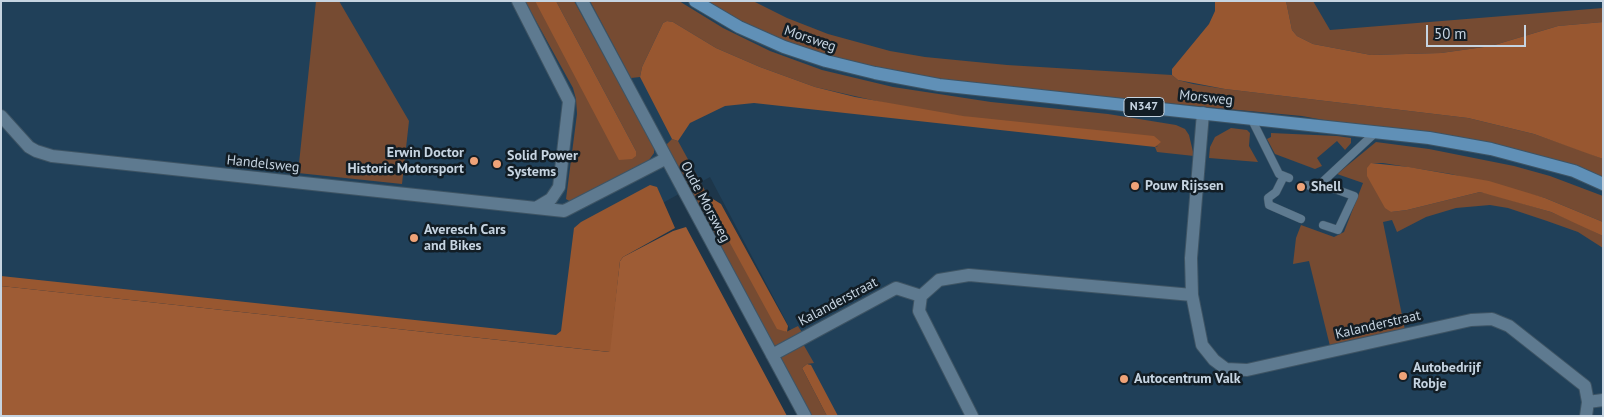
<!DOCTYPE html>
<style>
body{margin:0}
#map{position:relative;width:1604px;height:417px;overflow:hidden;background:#1d364a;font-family:"PT Sans",sans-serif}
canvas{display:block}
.frame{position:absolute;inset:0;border:2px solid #c6d4e1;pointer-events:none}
.scale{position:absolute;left:1426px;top:25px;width:100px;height:22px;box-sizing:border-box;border:2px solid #c6d4e1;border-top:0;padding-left:6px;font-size:15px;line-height:18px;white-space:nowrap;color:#c6d4e1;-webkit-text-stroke:4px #121d25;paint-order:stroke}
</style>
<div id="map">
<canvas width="1604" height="417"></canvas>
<div class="frame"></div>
<div class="scale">50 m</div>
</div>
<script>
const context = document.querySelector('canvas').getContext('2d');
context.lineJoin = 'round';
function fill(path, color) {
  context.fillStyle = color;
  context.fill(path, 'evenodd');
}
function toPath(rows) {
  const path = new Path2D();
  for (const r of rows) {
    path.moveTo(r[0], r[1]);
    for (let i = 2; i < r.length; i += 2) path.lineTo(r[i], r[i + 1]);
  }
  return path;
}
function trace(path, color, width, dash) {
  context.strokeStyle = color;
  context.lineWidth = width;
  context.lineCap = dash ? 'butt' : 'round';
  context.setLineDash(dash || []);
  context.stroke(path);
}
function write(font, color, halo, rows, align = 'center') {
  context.font = font + ' "PT Sans",sans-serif';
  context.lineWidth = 5;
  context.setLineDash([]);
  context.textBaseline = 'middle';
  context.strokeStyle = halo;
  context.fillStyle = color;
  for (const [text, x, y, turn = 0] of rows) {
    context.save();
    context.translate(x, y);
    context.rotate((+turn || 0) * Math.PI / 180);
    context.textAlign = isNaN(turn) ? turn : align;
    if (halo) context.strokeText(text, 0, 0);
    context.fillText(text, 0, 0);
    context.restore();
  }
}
fill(toPath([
 [1,1,1603,1,1603,416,836,416,710,177,595,240,585,342,1,279]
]), '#204059');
fill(toPath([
 [316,1,339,1,409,121,402,184,298,173],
 [525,1,535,1,636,156,636,151,556,1,574,1,654,147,654,153,649,160,573,203,566,199,577,114,576,99,573,88],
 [590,1,679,1,723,28,770,51,822,70,893,87,991,102,1108,114,1176,125,1185,129,1189,135,1194,156,1157,152,1155,147,1158,146,907,108,815,87,760,67,716,48,673,22,667,21,663,23,642,67,640,77,631,78],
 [705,1,753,1,787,18,828,34,890,51,925,57,1007,65,1172,75,1178,80,1193,84,1225,89,1468,118,1534,134,1583,151,1603,159,1603,177,1571,166,1302,116,965,84,883,70,807,49,757,30],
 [1286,1,1313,1,1330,30,1603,8,1603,22,1558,26,1491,46,1441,53,1371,55,1313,44,1297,36,1292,30],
 [1231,128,1247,130,1250,133,1249,146,1258,162,1209,158,1210,147,1215,137],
 [1271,133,1337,136,1351,138,1351,143,1345,150,1337,141,1317,158,1322,166,1315,169,1275,154,1267,139,1271,137],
 [672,139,678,141,708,196,707,201,786,332,798,326,803,334,773,347,666,145],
 [1376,142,1429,149,1514,166,1550,176,1603,196,1603,222,1545,198,1451,174,1383,163,1371,163,1391,212,1407,210,1480,192,1490,194,1551,212,1579,224,1603,236,1603,248,1578,232,1547,221,1508,208,1490,205,1456,208,1426,217,1397,232,1392,220,1383,222,1405,330,1330,346,1309,261,1293,264,1296,238,1301,225,1334,237,1344,232,1363,183,1337,174],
 [802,342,814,363,807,364,802,368,827,416,809,416,779,359,782,353]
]), '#764b32');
fill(toPath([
 [686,227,787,416,1,416,1,286,609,352,620,261,623,257,673,231]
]), '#9e5c35');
fill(toPath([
 [535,1,556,1,636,151,636,156,632,159,619,160],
 [1215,1,1286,1,1292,30,1297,36,1313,44,1371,55,1441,53,1491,46,1558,26,1603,22,1603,159,1534,134,1468,118,1225,89,1178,80,1172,75,1172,69,1209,24,1215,11],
 [667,21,673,22,716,48,760,67,815,87,855,97,963,116,1154,136,1161,142,1155,147,754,103,725,106,690,123,678,141,672,139,640,77,642,67,663,23],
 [1371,163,1409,167,1489,181,1545,198,1603,222,1603,236,1551,212,1480,192,1407,210,1391,212,1385,208,1367,176,1367,168],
 [650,185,657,187,675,228,623,257,620,261,610,352,1,286,1,276,556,335,561,331,574,228,581,222],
 [708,196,721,204,788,326,787,332,777,329,707,201],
 [807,364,811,365,838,416,827,416,802,368]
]), '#985730');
const service = toPath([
 [1251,118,1279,174,1289,178],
 [1284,176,1276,192,1268,198,1269,205,1301,219],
 [1321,184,1354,196,1338,230,1323,225],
 [1307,185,1316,188,1376,132]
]);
const minor = toPath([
 [518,1,569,101,559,187,551,199,536,208],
 [582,1,805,416],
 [1203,113,1191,258,1192,295,1202,345,1214,360,1226,369,1247,370,1471,320,1492,319,1509,326,1585,386,1588,402,1586,416],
 [1,116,29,147,36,151,52,156,564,211,665,159],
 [772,355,896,288,921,296],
 [1588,402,1603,400],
 [972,416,919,311,921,296,939,280,969,275,1192,295]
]);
const primary = toPath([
 [695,1,739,27,784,47,826,61,875,73,939,85,1429,138,1491,149,1574,171,1603,184]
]);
trace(service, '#3e5464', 9);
trace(minor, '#3e5464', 14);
trace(primary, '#3e5464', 14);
trace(service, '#5e7a90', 8);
trace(minor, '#5e7a90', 12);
trace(primary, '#6090b7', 12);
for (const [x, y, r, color] of [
 [474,161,5,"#efa378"],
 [497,164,5,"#efa378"],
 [1135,186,5,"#efa378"],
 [1301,187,5,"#efa378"],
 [414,238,5,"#efa378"],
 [1403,376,5,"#efa378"],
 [1124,379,5,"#efa378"]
]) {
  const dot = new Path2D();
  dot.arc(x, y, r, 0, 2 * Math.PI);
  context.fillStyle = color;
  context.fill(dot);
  trace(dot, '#121d25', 2);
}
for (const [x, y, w] of [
 [1144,107,40]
]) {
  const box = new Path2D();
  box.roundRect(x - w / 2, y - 9.5, w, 19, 4);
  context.fillStyle = '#121d25';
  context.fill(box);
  trace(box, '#c6d4e1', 1);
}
write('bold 12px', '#c6d4e1', null, [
 ["N347",1144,107]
]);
write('14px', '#c6d4e1', '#121d25', [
 ["Morsweg",810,39,19],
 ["Morsweg",1206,98,6],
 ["Handelsweg",263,164,6],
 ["Oude Morsweg",705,202,62],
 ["Kalanderstraat",838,302,-28],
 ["Kalanderstraat",1378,325,-13]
]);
write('bold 14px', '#c6d4e1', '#121d25', [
 ["Erwin Doctor",464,153,"right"],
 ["Historic Motorsport",464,169,"right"],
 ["Solid Power",507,156],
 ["Systems",507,172],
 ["Pouw Rijssen",1145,186],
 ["Shell",1311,187],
 ["Averesch Cars",424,230],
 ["and Bikes",424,246],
 ["Autobedrijf",1413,368],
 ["Robje",1413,384],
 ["Autocentrum Valk",1134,379]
], 'left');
</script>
